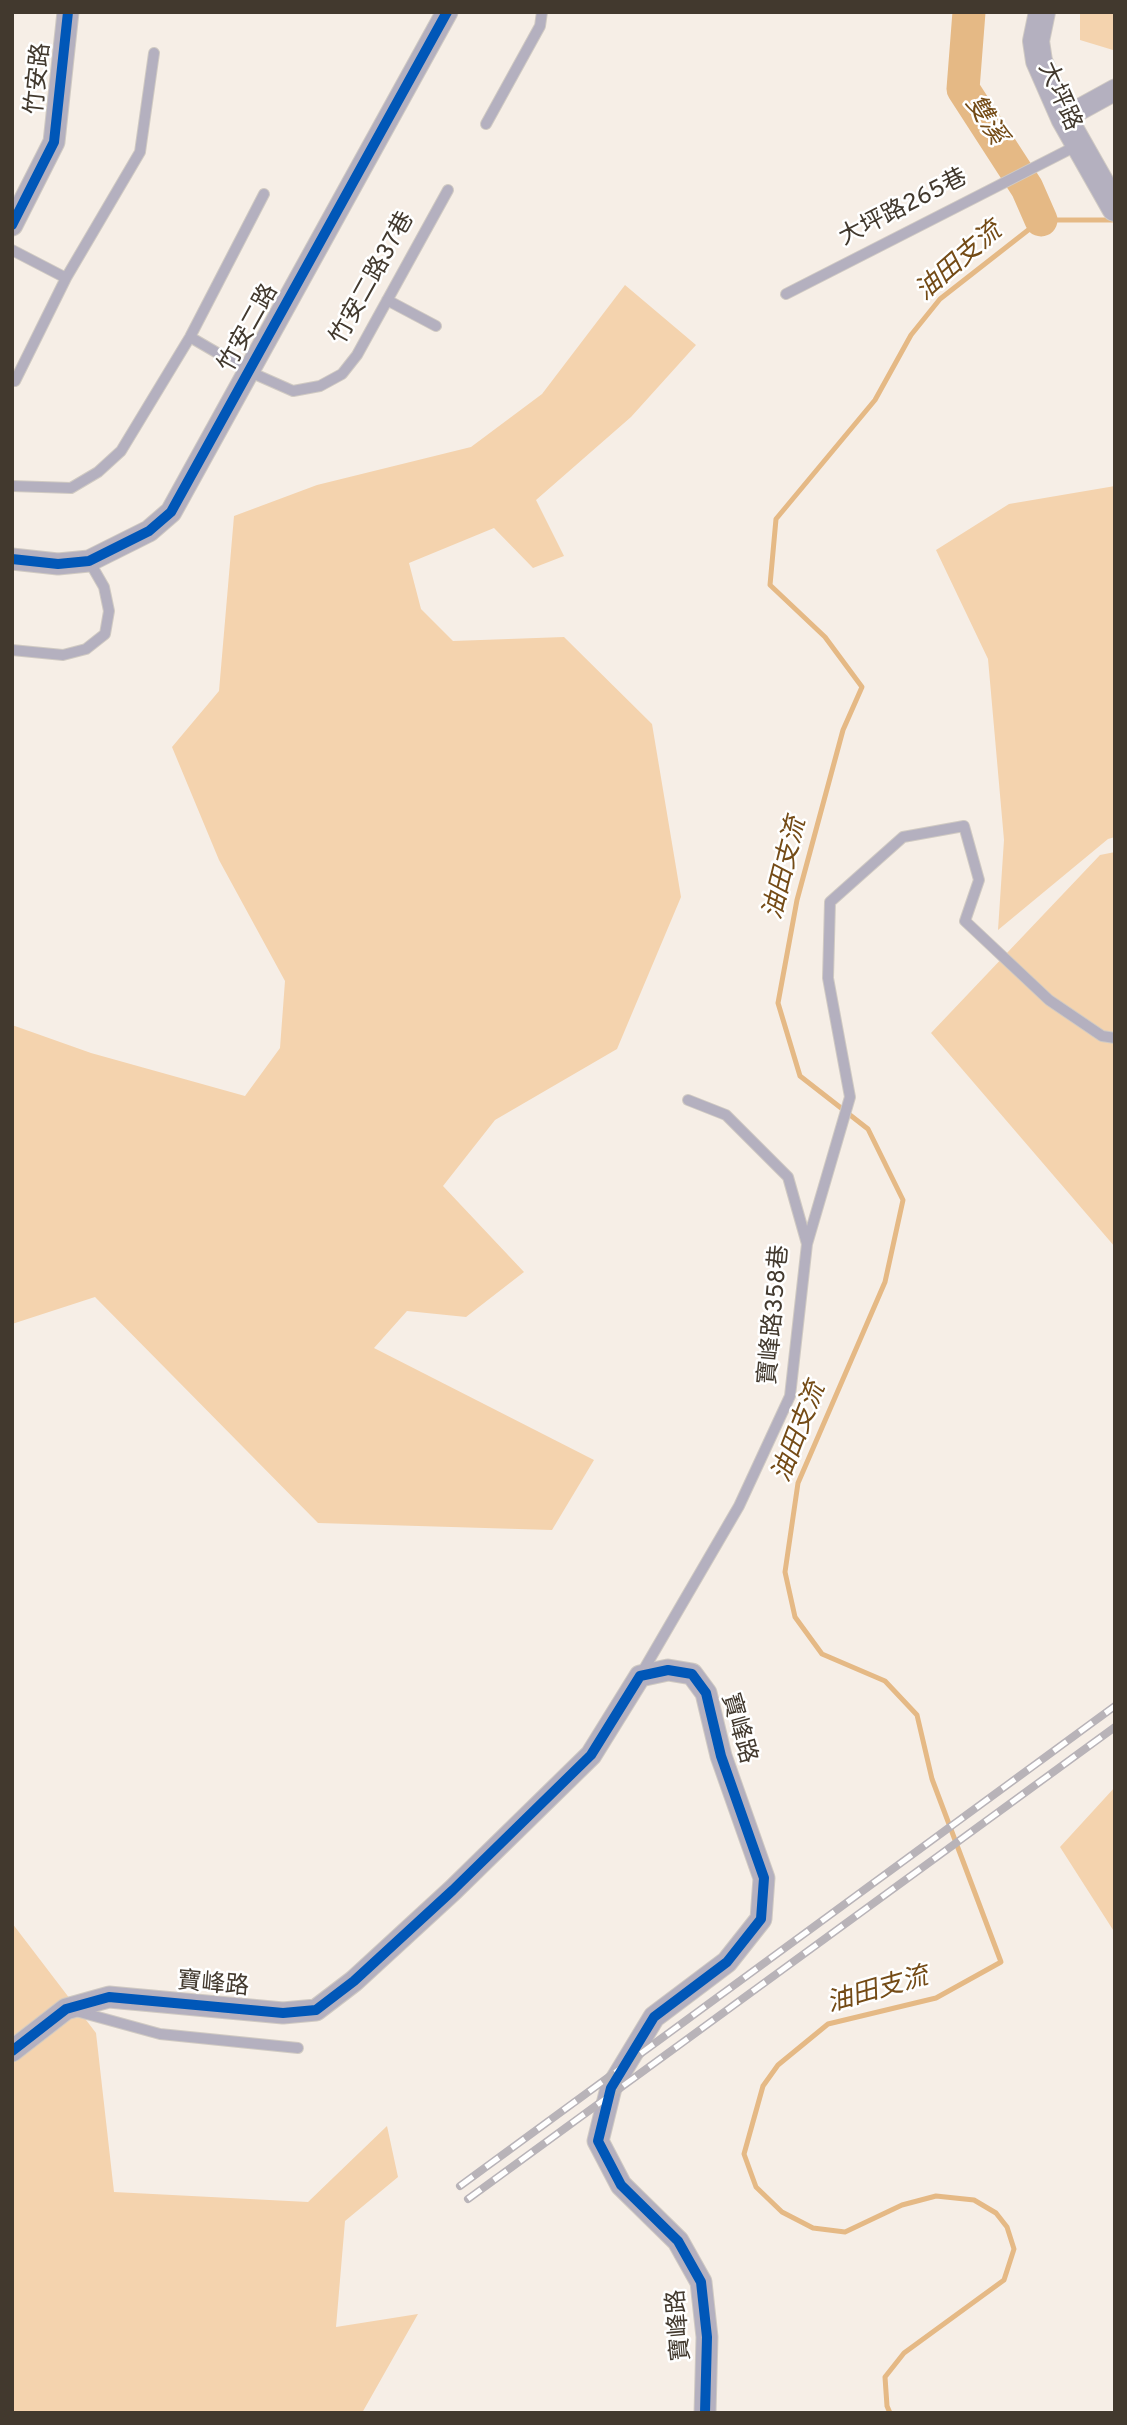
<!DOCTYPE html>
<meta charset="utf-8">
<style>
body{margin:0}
#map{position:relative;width:1127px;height:2425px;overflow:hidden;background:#f6eee6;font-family:Overpass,sans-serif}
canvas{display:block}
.frame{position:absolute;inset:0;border:14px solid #42392e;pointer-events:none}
</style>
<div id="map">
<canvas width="1127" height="2425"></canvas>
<div class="frame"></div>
</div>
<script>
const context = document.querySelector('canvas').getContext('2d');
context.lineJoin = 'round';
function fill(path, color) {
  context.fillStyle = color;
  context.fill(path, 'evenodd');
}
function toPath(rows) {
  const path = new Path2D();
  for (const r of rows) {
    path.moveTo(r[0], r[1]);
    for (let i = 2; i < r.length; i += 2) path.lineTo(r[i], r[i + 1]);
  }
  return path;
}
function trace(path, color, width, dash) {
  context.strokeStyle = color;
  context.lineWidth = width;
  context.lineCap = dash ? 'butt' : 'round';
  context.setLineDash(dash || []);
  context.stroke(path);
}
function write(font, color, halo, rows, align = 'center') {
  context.font = font + ' Overpass,"Noto Sans TC",sans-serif';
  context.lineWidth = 5;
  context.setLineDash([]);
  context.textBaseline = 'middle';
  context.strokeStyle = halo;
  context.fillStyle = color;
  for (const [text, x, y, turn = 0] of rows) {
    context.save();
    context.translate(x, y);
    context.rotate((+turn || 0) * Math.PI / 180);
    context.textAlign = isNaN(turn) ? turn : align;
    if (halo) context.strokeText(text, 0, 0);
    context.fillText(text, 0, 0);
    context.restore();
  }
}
fill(toPath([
 [1080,12,1115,12,1113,50,1080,40],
 [625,285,696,345,631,417,536,500,564,556,533,568,494,528,409,563,421,609,453,641,564,637,652,724,681,897,617,1049,495,1120,443,1186,524,1272,466,1317,407,1311,374,1348,594,1460,552,1530,318,1523,95,1297,12,1324,12,1025,91,1053,245,1096,280,1048,285,981,219,860,172,747,219,691,234,516,317,485,471,447,542,394],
 [1115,486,1115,837,1108,839,998,930,1004,840,988,659,936,550,1009,504],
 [1115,852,1115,1247,931,1033,1100,855],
 [1115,1787,1115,1933,1060,1847],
 [12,1923,96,2033,114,2192,308,2202,387,2126,398,2177,345,2221,336,2327,418,2314,362,2413,12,2413]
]), '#f4d3ae');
trace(toPath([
 [890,2413,887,2406,885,2377,904,2353,1004,2280,1014,2249,1007,2227,996,2213,974,2200,936,2196,902,2205,845,2232,813,2228,782,2212,756,2187,744,2154,763,2086,778,2065,828,2024,936,1998,1001,1962,932,1779,917,1715,885,1681,822,1654,795,1617,785,1572,798,1483,885,1282,903,1200,868,1129,800,1076,778,1003,797,900,843,730,862,687,825,637,770,585,776,519,875,400,911,335,940,299,1041,220,1115,220]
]), '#e5b985', 5);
trace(toPath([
 [969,12,963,89,1027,188,1041,220]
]), '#e5b985', 33);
const service = toPath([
 [486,124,540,26,542,12],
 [12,250,66,278],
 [786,294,1080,144],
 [387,300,436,326],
 [190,337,250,372,293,391,320,386,342,374,357,355,448,190],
 [15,381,66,278,140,152,154,53],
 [12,486,71,488,98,472,121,451,190,337,264,194],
 [12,650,63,655,86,649,105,634,109,611,104,587,89,561],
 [807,1244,850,1097,828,978,830,902,903,837,964,826,979,880,965,921,1049,1000,1102,1036,1115,1038],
 [640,1676,739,1506,790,1396,807,1244,788,1177,726,1115,688,1100],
 [76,2011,160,2034,298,2048]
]);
const minor = toPath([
 [1064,118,1115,90],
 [12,225,54,142,68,12],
 [12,559,58,564,89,561,149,531,171,512,447,12],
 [12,2051,66,2009,109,1997,283,2013,316,2010,354,1981,453,1890,591,1755,640,1676,668,1670,692,1674,706,1693,721,1756,764,1878,761,1919,727,1962,654,2017,611,2088,598,2141,621,2185,678,2241,701,2282,707,2337,705,2413]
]);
const tertiary = toPath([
 [1042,12,1036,41,1039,61,1064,118,1115,208]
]);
trace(service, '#d0cac3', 12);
trace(minor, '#d0cac3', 23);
trace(tertiary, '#d0cac3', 28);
trace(service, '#b4b0bf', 10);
trace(minor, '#b4b0bf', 21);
trace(tertiary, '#b4b0bf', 26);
const rail = toPath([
 [460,2186,1115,1706],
 [468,2199,1115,1727]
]);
trace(rail, '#b8b3b8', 8);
trace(rail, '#fff', 5, [16]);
trace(toPath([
 [12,225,54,142,68,12],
 [12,559,58,564,89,561,149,531,171,512,447,12],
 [12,2051,66,2009,109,1997,283,2013,316,2010,354,1981,453,1890,591,1755,640,1676,668,1670,692,1674,706,1693,721,1756,764,1878,761,1919,727,1962,654,2017,611,2088,598,2141,621,2185,678,2241,701,2282,707,2337,705,2413]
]), '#0057b8', 10);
write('24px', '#42392e', '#fff', [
 ["竹安路",40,79,-84],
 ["大坪路",1058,97,66],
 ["大坪路265巷",904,209,-27],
 ["竹安二路37巷",374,279,-61],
 ["竹安二路",250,329,-61],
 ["寶峰路358巷",776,1315,-85],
 ["寶峰路",737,1729,74],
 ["寶峰路",213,1986,5],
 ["寶峰路",681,2325,-95]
]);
write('italic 26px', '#744b16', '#fff', [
 ["雙溪",984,121,58],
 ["油田支流",960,263,-41],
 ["油田支流",787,869,-76],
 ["油田支流",801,1433,-69],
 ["油田支流",878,1992,-16]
]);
</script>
